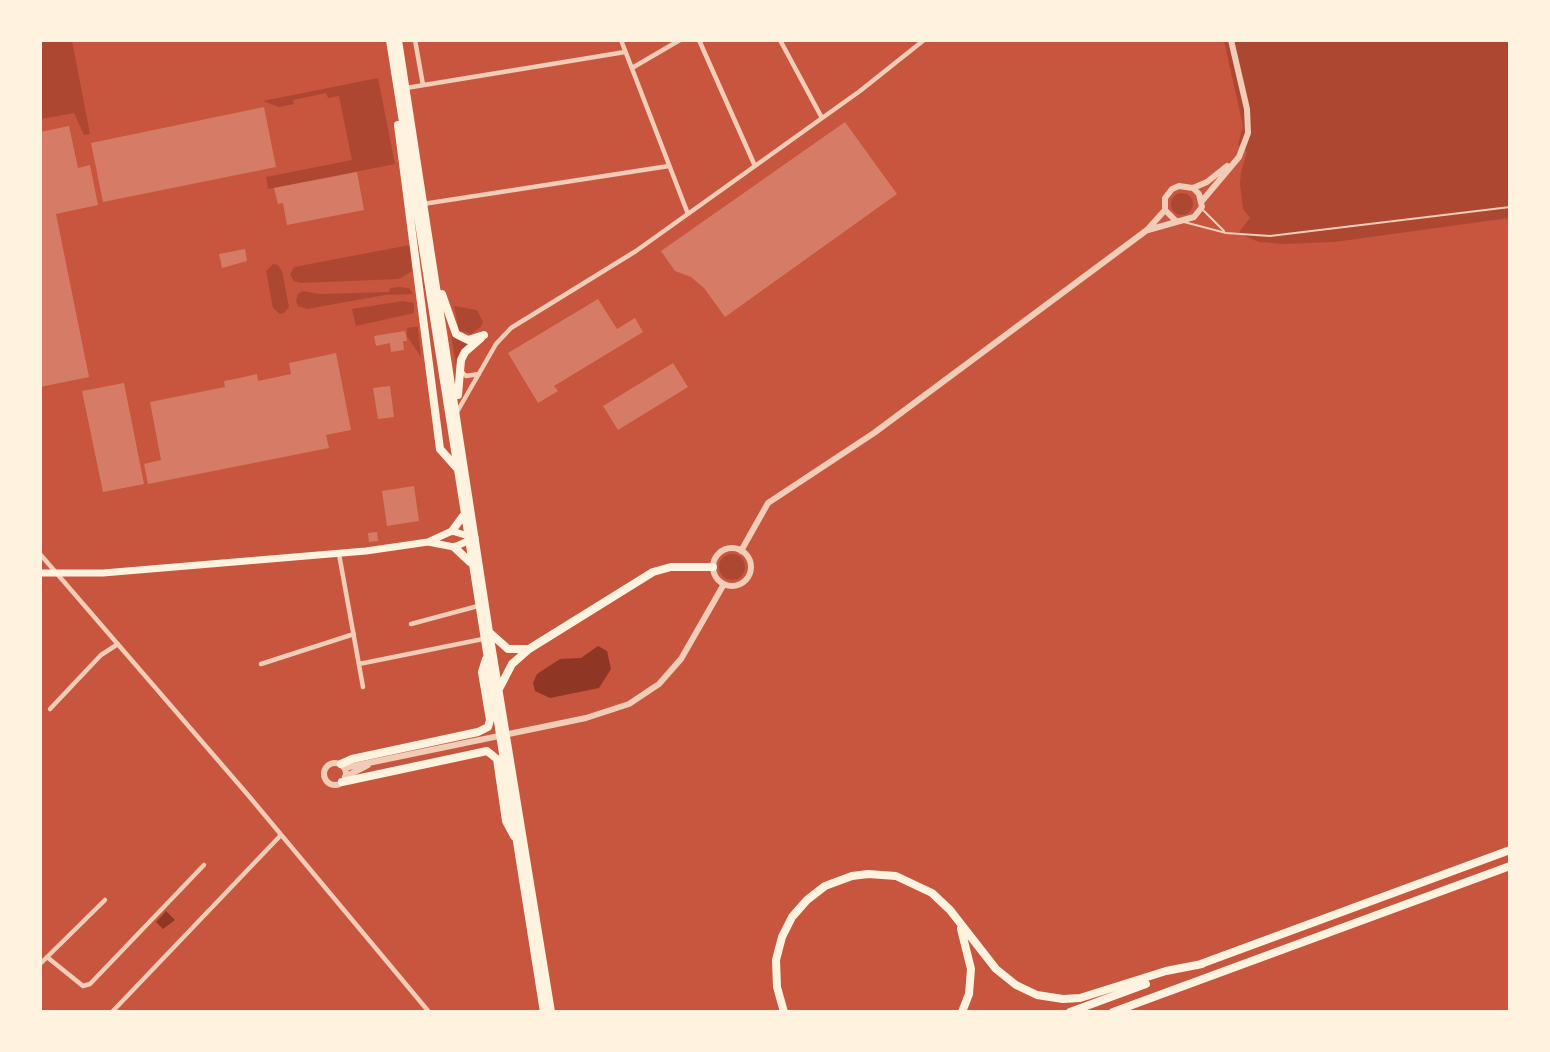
<!DOCTYPE html>
<style>
body{margin:0}
#map{position:relative;width:1550px;height:1052px;overflow:hidden;background:#c8553d;font-family:Manrope,sans-serif}
canvas{display:block}
.frame{position:absolute;inset:0;border:42px solid #fff3e0;pointer-events:none}
</style>
<div id="map">
<canvas width="1550" height="1052"></canvas>
<div class="frame"></div>
</div>
<script>
const context = document.querySelector('canvas').getContext('2d');
context.lineJoin = 'round';
function fill(path, color) {
  context.fillStyle = color;
  context.fill(path, 'evenodd');
}
function toPath(rows) {
  const path = new Path2D();
  for (const r of rows) {
    if (r.length === 3) {
      path.moveTo(r[0] + r[2], r[1]);
      path.arc(r[0], r[1], r[2], 0, 2 * Math.PI);
      continue;
    }
    path.moveTo(r[0], r[1]);
    for (let i = 2; i < r.length; i += 2) path.lineTo(r[i], r[i + 1]);
  }
  return path;
}
function trace(path, color, width, dash) {
  context.strokeStyle = color;
  context.lineWidth = width;
  context.lineCap = dash ? 'butt' : 'round';
  context.setLineDash(dash || []);
  context.stroke(path);
}
fill(toPath([
 [41,40,72,41,90,134,84,135,74,113,41,119],
 [1224,41,1509,41,1509,218,1334,242,1284,244,1259,242,1245,236,1239,232,1250,218,1243,209,1240,184,1241,172,1247,152,1238,145,1243,126],
 [378,78,395,164,268,189,266,177,352,160,339,96,328,98,326,93,293,100,294,104,279,107,263,101],
 [1182,204,11],
 [410,245,412,271,399,279,300,283,294,281,290,275,294,267],
 [273,264,278,265,282,271,289,307,284,313,280,314,273,308,266,271],
 [398,287,409,288,413,294,385,295,307,309,298,306,296,301,298,294,303,291,320,294,389,292,390,288],
 [403,301,414,303,414,313,356,326,352,309],
 [454,306,477,310,483,322,481,327,471,334,459,330],
 [412,327,418,327,421,357,407,336,407,328],
 [450,327,470,343,460,351,456,366],
 [732,567,13]
]), '#ae4732');
fill(toPath([
 [598,646,607,651,611,669,599,688,550,698,535,691,533,683,537,674,560,659,581,658],
 [166,911,175,920,163,929,156,922]
]), '#8f3625');
fill(toPath([
 [264,107,276,167,103,202,91,143],
 [845,122,897,194,725,317,704,288,691,277,675,271,661,251],
 [69,126,78,168,90,165,98,205,56,214,89,377,40,387,40,132],
 [357,172,364,210,287,225,283,203,278,204,274,188],
 [245,249,247,261,222,268,219,254],
 [598,299,617,329,635,318,643,332,554,386,558,391,538,403,508,353],
 [405,331,407,341,403,341,404,350,391,352,390,343,376,346,374,336],
 [336,353,351,430,326,435,329,448,148,484,144,464,161,460,150,402,225,387,224,381,240,378,257,374,258,381,291,374,289,363],
 [673,363,688,387,618,430,603,406],
 [124,383,144,484,103,492,82,391],
 [390,386,394,417,378,419,373,388],
 [414,486,419,521,387,526,382,491],
 [377,532,378,541,369,542,368,533]
]), '#d67c66');
trace(toPath([
 [1203,210,1224,231],
 [1184,222,1226,233,1270,236,1510,207]
]), '#f1ccb7', 2);
trace(toPath([
 [415,40,423,85],
 [621,40,688,214],
 [699,40,755,166],
 [780,40,822,118],
 [632,68,680,40],
 [406,88,625,52],
 [423,204,669,166],
 [460,370,466,376,479,374],
 [457,412,496,344,511,328,636,251,860,91,924,40],
 [40,554,248,795,429,1012],
 [339,554,363,687],
 [411,624,478,606],
 [261,664,354,634],
 [359,664,483,639],
 [50,709,101,655,118,644],
 [47,957,83,986,90,984,204,865],
 [40,964,105,900],
 [112,1012,281,835]
]), '#f1ccb7', 4.5);
trace(toPath([
 [1193,188,1207,182,1227,166],
 [1202,201,1239,157,1248,133,1247,109,1231,40],
 [1148,230,1194,217,1202,207,1199,194,1193,188,1179,186,1172,189,1165,198,1165,210,1176,221],
 [732,567,19],
 [741,551,768,503,874,433,1147,230,1165,210],
 [335,774,11],
 [344,768,586,718,629,704,659,684,681,659,724,584],
 [345,777,368,765]
]), '#f1ccb7', 6);
trace(toPath([
 [40,573,103,573,366,551,428,542,452,531,475,538,454,547,428,542]
]), '#fff3e0', 7);
trace(toPath([
 [390,40,544,1012],
 [398,40,489,632,551,1012],
 [398,125,440,449,456,467],
 [442,294,456,334,468,340,484,335],
 [458,395,461,360,465,352,481,338],
 [452,531,463,516],
 [454,547,470,562],
 [490,633,508,649,528,649],
 [499,689,512,664,529,649,653,572,671,567,713,567],
 [341,764,352,759,478,732,488,727,490,720,482,672,486,659],
 [342,782,487,751,497,759,506,821,514,836]
]), '#fff3e0', 8);
trace(toPath([
 [961,929,971,969,969,994,962,1012],
 [1198,965,1510,850],
 [784,1012,777,987,776,960,782,937,792,917,807,900,825,886,852,876,868,874,896,876,932,893,950,910,996,969,1016,985,1037,995,1063,999,1080,998,1166,971,1202,964],
 [1070,1012,1146,984],
 [1113,1012,1510,866]
]), '#fff3e0', 8);
</script>
